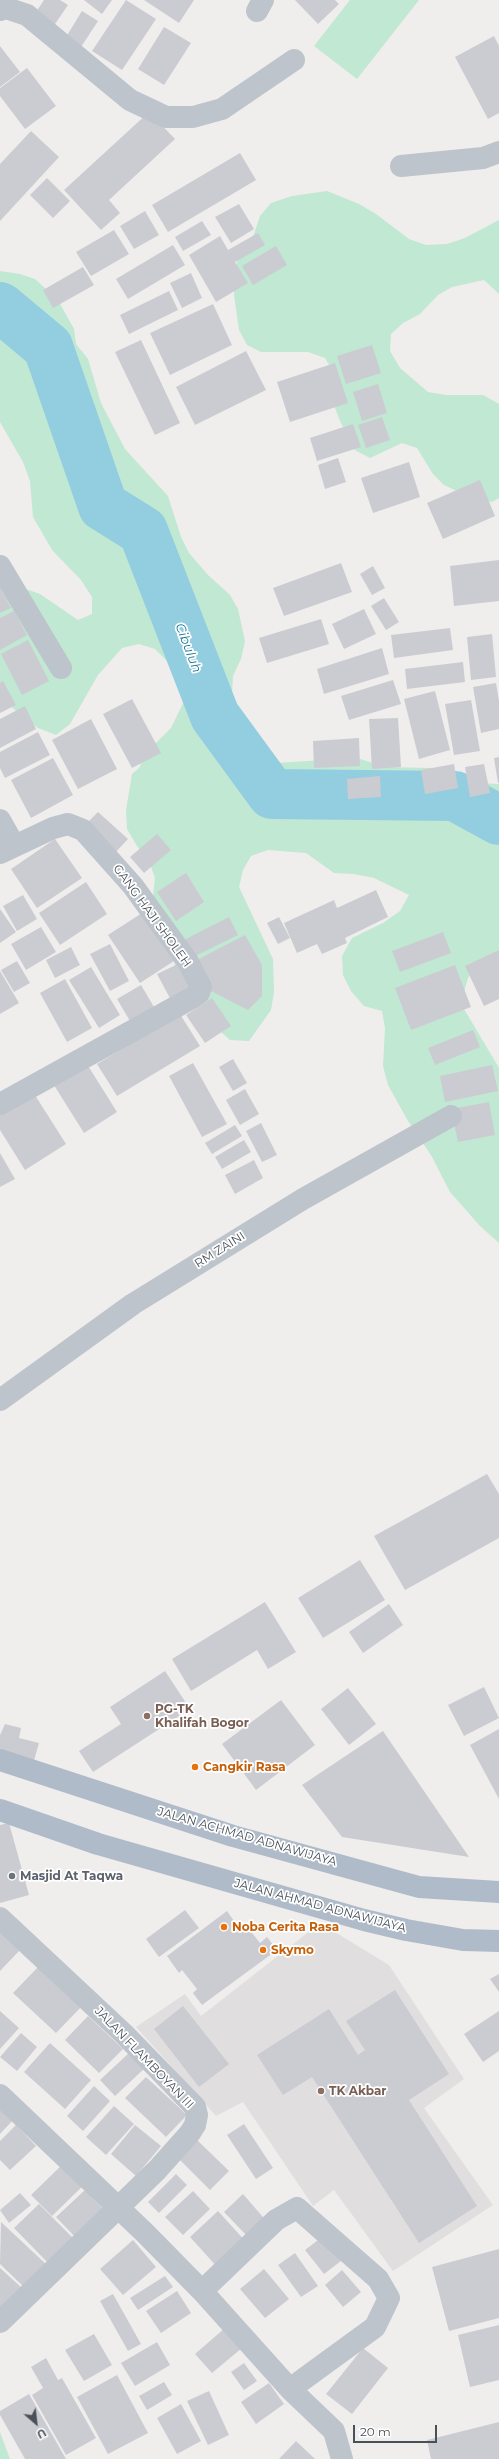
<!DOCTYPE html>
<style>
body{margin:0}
#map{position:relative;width:499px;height:2459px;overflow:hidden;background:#f0eded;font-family:Montserrat,sans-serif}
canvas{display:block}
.north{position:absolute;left:16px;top:2403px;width:40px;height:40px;-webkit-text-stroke:3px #fff;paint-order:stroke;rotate:152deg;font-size:11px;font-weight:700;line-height:16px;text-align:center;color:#485058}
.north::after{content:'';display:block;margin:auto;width:14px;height:18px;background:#485058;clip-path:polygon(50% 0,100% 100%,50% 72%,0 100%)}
.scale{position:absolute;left:353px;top:2425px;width:84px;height:18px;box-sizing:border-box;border:2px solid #485058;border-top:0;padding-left:5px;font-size:12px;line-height:14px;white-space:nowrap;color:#485058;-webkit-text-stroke:3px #fff;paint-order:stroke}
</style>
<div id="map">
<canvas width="499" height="2459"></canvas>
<div class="north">U</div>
<div class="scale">20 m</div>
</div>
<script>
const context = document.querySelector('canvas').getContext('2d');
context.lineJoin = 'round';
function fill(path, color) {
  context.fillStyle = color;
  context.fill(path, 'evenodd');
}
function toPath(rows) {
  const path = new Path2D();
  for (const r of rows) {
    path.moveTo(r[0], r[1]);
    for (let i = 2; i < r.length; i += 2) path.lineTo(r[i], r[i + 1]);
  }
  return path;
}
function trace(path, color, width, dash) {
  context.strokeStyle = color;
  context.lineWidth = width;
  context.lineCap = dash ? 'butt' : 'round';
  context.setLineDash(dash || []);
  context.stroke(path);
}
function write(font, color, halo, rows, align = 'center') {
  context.font = font + ' Montserrat,sans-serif';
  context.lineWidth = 3.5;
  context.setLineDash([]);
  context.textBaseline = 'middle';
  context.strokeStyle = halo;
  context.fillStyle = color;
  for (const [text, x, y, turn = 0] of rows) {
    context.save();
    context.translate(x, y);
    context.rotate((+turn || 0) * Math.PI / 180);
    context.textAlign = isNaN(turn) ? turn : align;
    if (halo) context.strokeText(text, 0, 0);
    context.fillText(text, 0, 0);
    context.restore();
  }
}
fill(toPath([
 [320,1923,389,1965,464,2079,424,2108,493,2205,393,2271,334,2190,313,2206,243,2102,216,2116,136,2027,185,1994,201,2016]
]), '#e0dede');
fill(toPath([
 [350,0,419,0,357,79,314,46],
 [327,191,359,204,376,214,409,239,426,245,447,244,465,238,499,220,499,294,484,280,452,287,438,295,420,314,403,323,391,334,390,351,400,368,428,392,446,395,483,395,499,404,499,498,492,502,474,499,444,485,433,474,417,448,402,443,370,458,355,450,340,421,334,405,334,373,325,358,308,352,261,352,247,345,239,330,234,295,237,260,249,249,260,216,271,203,292,196],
 [0,271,20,274,35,279,58,300,74,329,76,344,88,359,101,403,125,449,168,496,181,537,189,553,208,575,230,595,238,609,245,641,241,659,233,676,232,693,240,732,247,746,260,756,276,763,357,758,386,767,432,768,463,776,477,783,499,784,499,967,475,964,468,978,464,992,464,1009,499,1068,499,1243,480,1226,450,1192,431,1155,408,1121,388,1085,383,1066,385,1028,382,1011,364,1006,351,991,343,975,342,956,352,938,383,923,400,911,409,895,374,878,354,874,334,873,306,853,268,850,251,856,243,870,239,887,273,959,274,992,271,1010,249,1041,230,1040,203,1016,190,1000,180,981,153,896,155,878,149,861,137,846,127,829,126,810,132,774,139,768,147,752,171,728,188,693,182,676,155,649,139,644,122,648,98,675,70,724,56,735,38,728,0,698,0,597,9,588,23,588,40,594,78,620,92,614,92,597,81,580,52,550,33,517,30,481,23,462,0,422],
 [0,2432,10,2459,0,2459]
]), '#c0e8d2');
trace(toPath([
 [0,307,48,347,103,506,143,531,215,716,272,794,455,796,499,820]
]), '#93cde0', 50);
fill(toPath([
 [44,0,60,0,68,5,53,27,34,15],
 [84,0,112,0,102,14],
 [126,0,156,19,122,70,92,51],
 [144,0,194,0,179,23],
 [295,0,335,0,339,4,318,24],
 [82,11,98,21,81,47,66,37],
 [164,27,191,43,164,85,138,69],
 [494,36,499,46,499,113,488,119,455,57],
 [0,46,20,72,0,87],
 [27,68,56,106,25,129,0,96,0,88],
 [149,112,175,139,109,200,120,213,101,230,64,190],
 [31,131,59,157,0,221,0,164],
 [240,153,256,180,168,232,152,205],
 [47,178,70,201,53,218,30,195],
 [239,204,254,229,231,243,215,217],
 [145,211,159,235,134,249,120,226],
 [202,221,211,235,183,251,175,237],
 [114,230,129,254,91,276,76,252],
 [258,233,265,245,235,262,248,283,216,302,189,255,220,236,228,250],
 [173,245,185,265,128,299,116,279],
 [276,246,287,265,253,285,242,266],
 [83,267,94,285,53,308,43,290],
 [191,273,202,298,182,308,170,283],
 [169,291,178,310,129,334,120,315],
 [213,304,232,345,170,375,150,333],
 [141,340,180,423,155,435,115,352],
 [372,345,381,373,346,384,337,356],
 [246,351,266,390,195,425,176,387],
 [335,363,348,403,290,422,277,382],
 [378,384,387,413,362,421,353,392],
 [382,417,390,440,366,448,358,425],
 [353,424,361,447,317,461,310,438],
 [338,458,346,482,325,489,318,465],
 [409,462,420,497,373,513,361,478],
 [480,480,495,516,443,539,427,503],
 [499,560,499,601,454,606,450,566],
 [341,563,352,592,284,616,273,588],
 [373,566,385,588,372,595,360,574],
 [0,587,11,608,0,613],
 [384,598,399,622,386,630,371,606],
 [364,609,376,634,344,649,332,624],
 [14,611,27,635,0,650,0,618],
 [321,619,329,644,267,663,259,638],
 [450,628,453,650,394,658,391,635],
 [492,634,496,677,471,680,467,637],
 [28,640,49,681,22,695,1,654],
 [382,648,389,674,324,694,317,669],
 [463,662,465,682,407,689,405,669],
 [393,680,401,704,349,720,341,696],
 [3,681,16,705,0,713,0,683],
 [496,683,499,701,499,729,481,733,473,687],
 [435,691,450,750,419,759,404,699],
 [132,699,161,753,132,768,103,714],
 [471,700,480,751,454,755,445,704],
 [25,706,36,729,0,748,0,719],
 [398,718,401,767,372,769,369,719],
 [91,719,117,769,78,789,52,740],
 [38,732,50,755,5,778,0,768,0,752],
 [359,738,360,766,314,768,313,741],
 [499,757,499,783,498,783,494,758],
 [53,758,73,795,31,818,11,780],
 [454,764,458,788,425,794,421,770],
 [484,764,490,793,470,797,465,767],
 [380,776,381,797,348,799,347,779],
 [98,812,128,839,114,854,84,826],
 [157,834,171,850,144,873,130,857],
 [55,839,82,878,37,908,11,869],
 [186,873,204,902,176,921,157,892],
 [86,882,107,914,60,945,39,913],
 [376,890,388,917,345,938,347,943,322,954,317,944,297,953,284,923,334,900,337,908],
 [23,895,37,919,17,931,3,906],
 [0,909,16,932,0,943],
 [142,913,174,961,140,983,108,935],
 [229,917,238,935,189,959,180,942],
 [279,917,290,938,278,944,267,923],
 [41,927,56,952,26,970,11,944],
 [443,932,451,953,400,972,392,951],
 [245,935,262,965,262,996,248,1010,207,989,197,960],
 [110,944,129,981,110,991,90,954],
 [71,947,80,965,55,978,46,960],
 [499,950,499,999,484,1006,465,966],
 [17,961,30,983,14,992,1,970],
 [180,963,194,991,172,1002,157,974],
 [455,965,471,1007,411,1030,395,988],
 [91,967,120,1015,99,1028,69,980],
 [0,971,19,1003,0,1014],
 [65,979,92,1028,67,1042,40,993],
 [141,985,154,1007,130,1021,117,999],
 [212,998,231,1026,205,1043,186,1015],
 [180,1014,200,1046,117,1096,97,1064],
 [473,1030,480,1047,435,1065,428,1048],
 [233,1059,247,1083,233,1091,219,1067],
 [85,1061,117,1112,84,1133,52,1082],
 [193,1063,227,1124,202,1137,169,1076],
 [492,1065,498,1091,445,1102,440,1076],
 [245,1089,259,1114,240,1125,226,1100],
 [33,1092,66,1144,25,1170,0,1130,0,1113],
 [489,1102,495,1135,458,1142,451,1109],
 [261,1123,277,1155,262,1162,246,1131],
 [235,1125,242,1136,212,1154,205,1143],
 [244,1140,251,1152,222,1169,215,1157],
 [0,1153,15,1179,0,1187],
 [254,1160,263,1178,235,1194,225,1175],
 [487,1474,499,1494,499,1538,405,1590,374,1536],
 [360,1560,385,1600,323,1638,298,1598],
 [265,1602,296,1652,268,1669,257,1650,191,1691,172,1659],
 [389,1604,403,1625,363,1653,349,1632],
 [165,1671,190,1709,93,1772,79,1751,121,1724,110,1707],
 [484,1687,499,1718,464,1736,448,1705],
 [348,1688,376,1724,349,1745,321,1709],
 [281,1700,315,1745,256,1790,222,1744],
 [5,1724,21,1728,19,1738,39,1743,33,1764,0,1756,0,1735],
 [499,1729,499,1799,470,1745],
 [383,1731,469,1857,342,1837,302,1785],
 [9,1823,29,1895,0,1903,0,1825],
 [185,1910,199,1928,159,1957,146,1939],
 [227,1911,239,1928,245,1924,260,1943,267,1937,277,1950,202,2005,193,1993,197,1989,182,1970,179,1973,167,1956],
 [1,1932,20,1950,0,1971,0,1933],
 [40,1965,83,2005,56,2033,13,1993],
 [499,1974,499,1992,490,1979],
 [395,1990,449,2074,409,2100,477,2206,419,2243,312,2077,283,2095,257,2055,329,2009,358,2055,365,2050,346,2021],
 [183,2006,229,2064,199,2087,154,2029],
 [0,2011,19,2028,0,2049],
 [499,2011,499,2051,483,2062,464,2034],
 [88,2016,123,2049,99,2073,65,2040],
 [21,2033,37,2047,17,2071,0,2057],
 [50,2043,91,2080,65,2109,24,2072],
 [130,2052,145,2068,115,2096,100,2080],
 [146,2077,187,2115,166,2137,125,2098],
 [94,2086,110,2101,83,2131,67,2116],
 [114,2106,134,2124,106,2155,86,2137],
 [0,2108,13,2120,0,2134],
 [244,2124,273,2168,256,2179,227,2135],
 [16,2125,36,2146,10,2170,0,2160,0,2141],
 [135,2125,161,2146,136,2176,111,2154],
 [195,2138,229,2171,210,2190,177,2157],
 [67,2160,88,2181,52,2216,31,2195],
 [176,2174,187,2185,159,2213,148,2202],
 [85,2190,106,2212,77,2239,56,2217],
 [193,2191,210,2209,183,2235,165,2217],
 [20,2193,31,2205,9,2223,0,2210],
 [243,2194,269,2224,250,2239,224,2212],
 [39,2204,74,2239,49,2264,14,2228],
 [218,2211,247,2243,219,2269,190,2237],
 [1,2222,48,2266,26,2289,0,2264],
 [322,2237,341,2261,324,2274,305,2250],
 [133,2240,156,2267,123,2295,100,2269],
 [499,2249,499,2318,449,2331,432,2267],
 [295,2253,318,2286,301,2297,278,2265],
 [0,2268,22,2288,0,2311],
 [264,2269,289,2299,265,2318,240,2289],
 [342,2270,361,2292,343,2307,325,2285],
 [165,2276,173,2287,138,2310,130,2298],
 [177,2291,191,2313,161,2333,146,2311],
 [113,2294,141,2344,128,2351,100,2301],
 [499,2325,499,2380,470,2387,458,2335],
 [225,2328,242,2348,212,2373,195,2354],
 [94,2334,112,2365,84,2381,65,2350],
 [157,2342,170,2365,135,2386,121,2363],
 [363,2348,388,2368,352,2414,326,2394],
 [46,2358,58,2380,62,2378,96,2438,66,2455,32,2395,43,2388,31,2367],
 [244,2363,257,2381,244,2390,231,2372],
 [117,2375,148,2433,108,2454,77,2397],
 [164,2382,172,2395,147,2410,139,2396],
 [269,2383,284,2404,256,2424,241,2402],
 [209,2391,229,2435,208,2445,187,2401],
 [29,2394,66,2459,25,2459,0,2415,0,2411],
 [181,2404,201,2441,177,2454,157,2418],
 [499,2422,499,2459,431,2459,427,2440],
 [296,2441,315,2459,279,2459]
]), '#cbccd1');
trace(toPath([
 [0,10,6,8,27,15,130,100,166,117,193,117,222,109,294,60],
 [257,11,263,0],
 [401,166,483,158,499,152],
 [0,566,61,668],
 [0,820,14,845],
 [0,853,53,828,68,824,83,830,133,886,188,962,201,987,199,993,190,999,0,1104],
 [0,1400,133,1304,303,1199,451,1116],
 [0,1918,124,2034,195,2107,197,2115,195,2125,190,2133,157,2170,0,2322],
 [0,2095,145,2233,202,2291,290,2389,334,2431,342,2459],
 [202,2291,276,2220,297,2208,378,2279,389,2298,375,2327,290,2389]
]), '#bdc4cb', 22);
trace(toPath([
 [0,1760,233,1836,419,1887,499,1892],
 [0,1810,98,1844,364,1920,406,1930,463,1940,499,1941]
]), '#b0bbc9', 22);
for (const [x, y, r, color] of [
 [147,1716,4,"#8d6e63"],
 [195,1767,4,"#e8710a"],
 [12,1876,4,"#6b7280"],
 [224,1927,4,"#e8710a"],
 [263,1950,4,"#e8710a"],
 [321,2091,4,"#8d6e63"]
]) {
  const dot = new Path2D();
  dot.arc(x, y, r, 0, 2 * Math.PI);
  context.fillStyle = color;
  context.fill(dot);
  trace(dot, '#fff', 1.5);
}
write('12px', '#485058', '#fff', [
 ["GANG HAJI SHOLEH",152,916,54],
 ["RM ZAINI",220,1250,-32],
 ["JALAN ACHMAD ADNAWIJAYA",247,1837,16],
 ["JALAN AHMAD ADNAWIJAYA",320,1906,15],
 ["JALAN FLAMBOYAN III",144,2058,46]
]);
write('bold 12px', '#785e54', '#fff', [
 ["PG-TK",155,1709],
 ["Khalifah Bogor",155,1723],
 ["TK Akbar",329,2091]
], 'left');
write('bold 12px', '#c56008', '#fff', [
 ["Cangkir Rasa",203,1767],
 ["Noba Cerita Rasa",232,1927],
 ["Skymo",271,1950]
], 'left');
write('bold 12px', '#5b616d', '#fff', [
 ["Masjid At Taqwa",20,1876]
], 'left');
write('italic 13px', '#1e7795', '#fff', [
 ["Cibuluh",188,648,69]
]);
</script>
